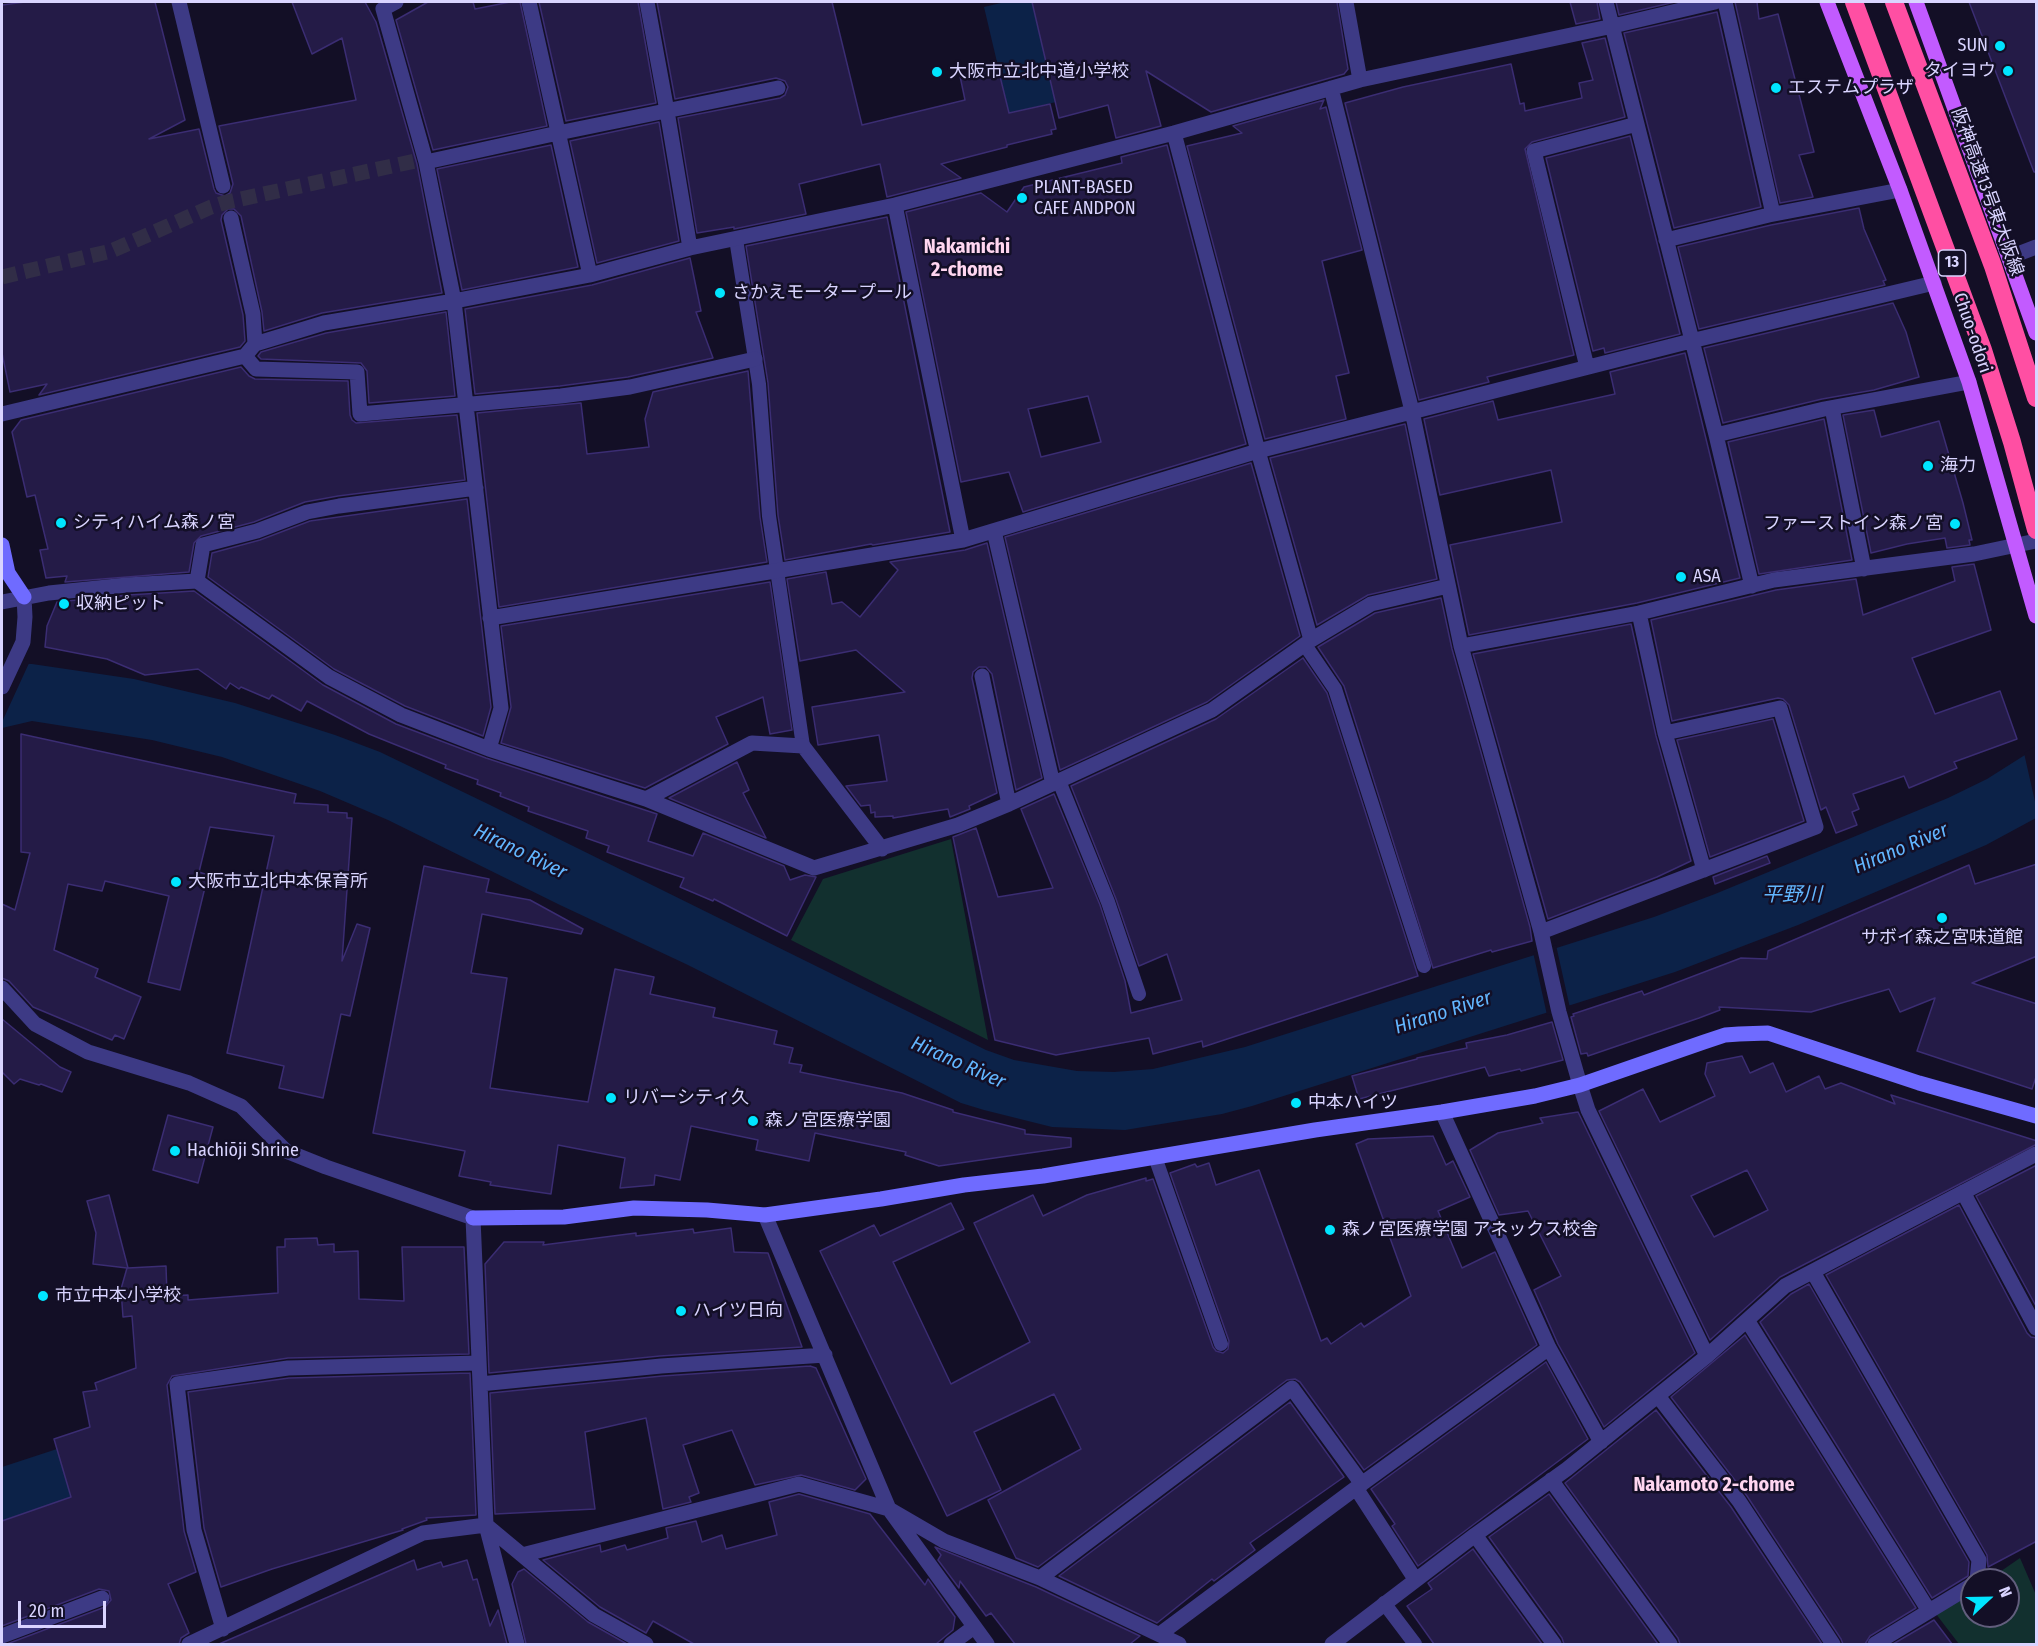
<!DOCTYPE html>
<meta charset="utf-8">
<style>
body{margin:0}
#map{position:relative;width:2038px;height:1646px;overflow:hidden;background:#130f26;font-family:"Fira Sans Condensed",sans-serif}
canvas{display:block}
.frame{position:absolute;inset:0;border:3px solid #d9d4ff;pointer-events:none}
.north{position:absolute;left:1960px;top:1568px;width:60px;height:60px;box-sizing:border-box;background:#130f26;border:2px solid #625e7d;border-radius:50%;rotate:68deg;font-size:16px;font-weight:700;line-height:24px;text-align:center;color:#d9d4ff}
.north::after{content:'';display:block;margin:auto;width:21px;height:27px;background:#00e5ff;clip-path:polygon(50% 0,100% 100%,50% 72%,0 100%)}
.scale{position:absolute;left:18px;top:1601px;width:88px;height:27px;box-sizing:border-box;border:3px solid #d9d4ff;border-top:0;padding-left:8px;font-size:18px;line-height:21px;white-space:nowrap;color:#d9d4ff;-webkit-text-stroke:4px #130f26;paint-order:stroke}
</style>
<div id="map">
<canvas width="2038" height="1646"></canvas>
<div class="frame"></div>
<div class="north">N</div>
<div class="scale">20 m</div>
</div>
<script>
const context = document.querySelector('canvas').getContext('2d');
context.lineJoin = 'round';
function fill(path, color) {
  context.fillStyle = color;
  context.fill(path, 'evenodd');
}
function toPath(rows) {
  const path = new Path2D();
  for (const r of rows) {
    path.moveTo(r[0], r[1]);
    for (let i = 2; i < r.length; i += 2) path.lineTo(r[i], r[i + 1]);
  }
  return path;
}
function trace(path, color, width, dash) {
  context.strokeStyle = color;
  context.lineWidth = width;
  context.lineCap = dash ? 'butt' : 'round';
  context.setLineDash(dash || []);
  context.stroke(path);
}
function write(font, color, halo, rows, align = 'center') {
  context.font = font + ' "Fira Sans Condensed","Noto Sans JP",sans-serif';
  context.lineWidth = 5;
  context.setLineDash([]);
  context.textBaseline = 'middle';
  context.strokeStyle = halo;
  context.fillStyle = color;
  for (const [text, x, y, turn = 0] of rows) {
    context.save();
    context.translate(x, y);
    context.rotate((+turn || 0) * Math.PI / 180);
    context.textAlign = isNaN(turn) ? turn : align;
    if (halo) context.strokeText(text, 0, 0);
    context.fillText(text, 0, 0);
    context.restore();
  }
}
fill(toPath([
 [951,839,988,1040,791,940,823,879],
 [2020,1558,2036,1595,2036,1644,1959,1644,1936,1614,1972,1590,1972,1616,2008,1616,2008,1580,1988,1580]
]), '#12302f');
fill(toPath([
 [1005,2,1032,2,1056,102,1009,113,984,7],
 [2,663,32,664,134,679,235,703,335,735,380,752,488,804,986,1050,1014,1060,1077,1071,1114,1072,1153,1069,1245,1047,1654,917,1715,894,1948,798,1987,779,2036,748,2036,818,1986,845,1798,925,1675,972,1252,1106,1222,1114,1125,1130,1052,1127,984,1110,961,1103,688,965,560,905,388,820,320,791,222,757,152,740,32,721,2,728],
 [57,1449,71,1497,2,1521,2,1467]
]), '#0c2248');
fill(toPath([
 [2,660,30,661,2,722],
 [2036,746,2036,745,2036,806,2024,753],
 [1556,945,1570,1008,1547,1015,1533,952]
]), '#130f26');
const building = toPath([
 [25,2,155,2,185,120,149,139,199,129,214,189,216,193,225,196,230,193,233,184,219,126,356,100,342,38,312,54,292,2,365,2,376,22,417,164,442,293,322,313,264,331,262,312,241,216,234,209,228,209,222,215,221,220,243,315,245,341,240,347,39,395,47,384,10,392,2,353,2,5,25,2],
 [428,2,473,2,475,9,510,2,520,2,547,126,433,150,396,20,428,2],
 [539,2,638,2,656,103,566,121,539,2],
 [657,2,832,2,862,125,965,100,960,76,998,68,1009,113,1050,104,1056,129,1051,130,1052,134,1007,145,1007,147,941,164,961,178,887,197,880,164,799,184,806,214,734,229,734,227,697,233,678,118,780,98,785,95,788,87,785,81,776,78,675,99,657,2],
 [1032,2,1337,2,1348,69,1344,74,1211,112,1146,71,1161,126,1116,138,1108,105,1059,118,1032,2],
 [1570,2,1597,2,1600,19,1576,24,1570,2],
 [1616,2,1675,2,1619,15,1616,2],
 [1735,2,1757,2,1759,19,1778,14,1814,152,1799,155,1813,197,1780,203,1735,2],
 [1969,2,2037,2,2037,172,2034,172,1969,2],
 [1717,12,1761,207,1674,228,1624,33,1717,12],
 [1605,38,1625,117,1532,142,1525,149,1574,355,1487,377,1489,382,1419,400,1345,103,1403,87,1511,64,1520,104,1524,103,1525,111,1582,98,1579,83,1593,80,1582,43,1605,38],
 [1324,100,1320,109,1326,107,1362,250,1322,261,1349,373,1336,376,1346,419,1265,439,1187,146,1242,133,1233,126,1324,100],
 [659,122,679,241,597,263,570,141,659,122],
 [1630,136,1680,334,1605,353,1604,348,1593,351,1546,158,1630,136],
 [551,145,578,267,462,290,437,169,551,145],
 [1167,145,1246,444,1023,512,1009,472,961,482,906,212,981,193,1007,212,1024,187,1122,163,1121,157,1167,145],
 [1088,396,1101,442,1041,457,1028,409,1088,396],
 [1859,208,1864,229,1886,280,1883,281,1885,285,1699,329,1678,247,1771,225,1859,208],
 [887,217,950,532,873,545,871,544,785,560,778,515,768,383,746,246,887,217],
 [690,258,701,311,696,312,713,358,628,377,560,386,475,394,465,309,592,285,690,258],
 [1893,303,1906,332,1919,377,1874,390,1822,399,1723,423,1704,348,1893,303],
 [446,312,455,396,369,403,367,371,361,363,261,359,258,356,261,352,326,333,446,312],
 [1685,353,1740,578,1637,603,1469,635,1450,545,1562,522,1551,470,1440,495,1424,419,1493,401,1498,420,1615,394,1610,372,1685,353],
 [241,367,249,376,255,379,348,381,350,415,352,420,356,423,457,415,465,480,338,496,305,502,254,522,201,536,194,543,189,572,65,582,67,576,46,578,40,550,48,549,35,495,27,497,12,432,21,420,241,367],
 [748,371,760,517,767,562,499,607,477,413,581,403,587,454,649,447,645,419,653,392,748,371],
 [1874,410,1881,437,1939,421,1963,503,1972,540,1969,540,1970,545,1947,548,1945,538,1907,544,1871,553,1843,415,1874,410],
 [1824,419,1852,560,1759,574,1728,442,1824,419],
 [1405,424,1437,579,1368,595,1317,625,1270,458,1405,424],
 [1251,463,1300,636,1207,702,1060,770,1005,537,1251,463],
 [467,499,491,707,483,736,405,706,334,669,208,577,212,553,260,540,310,521,467,499],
 [987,543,1042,778,1016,790,992,674,986,667,979,667,973,672,972,678,997,793,969,806,970,809,950,817,948,809,893,818,893,816,875,817,875,812,871,813,870,805,861,806,846,786,887,781,879,735,818,745,812,707,905,692,856,650,800,661,787,579,826,572,832,604,842,602,860,617,898,570,890,562,965,550,987,543],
 [1974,564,1991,630,1912,658,1935,714,2000,691,2017,739,1954,762,1957,768,1909,788,1904,776,1853,794,1859,809,1852,812,1857,825,1836,833,1826,807,1821,810,1789,705,1783,699,1778,698,1672,721,1651,620,1776,590,1856,579,1863,615,1955,581,1952,567,1974,564],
 [770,582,792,730,770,734,763,697,716,717,728,744,645,788,501,743,511,707,501,626,770,582],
 [194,591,323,685,396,724,486,758,657,814,648,841,693,856,703,833,784,866,790,880,805,875,816,877,787,936,714,899,713,901,680,887,684,878,607,852,609,846,586,838,588,831,528,811,529,807,500,796,501,793,477,784,478,780,445,768,446,765,369,734,307,701,301,711,272,695,269,699,241,687,239,689,230,683,226,689,198,669,145,675,107,659,45,647,47,626,57,602,128,595,194,591],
 [1441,598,1452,649,1530,927,1532,941,1492,952,1491,950,1433,968,1344,686,1318,647,1375,613,1441,598],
 [1631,624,1656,736,1691,861,1657,877,1548,919,1473,654,1631,624],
 [1303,658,1327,693,1418,976,1203,1047,1202,1041,1153,1054,1149,1038,1056,1055,995,1040,953,837,976,828,998,897,1053,888,1021,809,1054,794,1100,905,1125,981,1131,1013,1182,1000,1167,954,1139,966,1116,899,1071,786,1216,719,1303,658],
 [1773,719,1804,821,1710,857,1677,740,1773,719],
 [21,734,296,794,294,803,328,805,328,812,347,813,347,818,352,818,342,961,357,924,370,928,350,1016,341,1014,323,1098,279,1088,284,1066,227,1053,274,836,210,827,199,872,208,875,180,990,148,982,169,896,105,881,102,891,68,884,54,950,98,969,95,977,141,997,124,1039,115,1035,112,1040,33,1007,9,981,2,978,2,904,15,910,30,853,21,852,21,734],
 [737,762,749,790,743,793,766,838,669,798,737,762],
 [1767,856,1770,863,1715,884,1713,877,1767,856],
 [2037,864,2037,956,1972,983,2037,1004,2037,1074,2032,1089,1917,1051,1935,998,1900,1012,1889,989,1811,1012,1719,1007,1720,1010,1699,1018,1588,1056,1587,1053,1581,1054,1571,1017,1574,1016,1573,1014,1642,991,1644,995,1741,958,1767,959,1768,951,1969,865,1975,884,2037,864],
 [424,866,489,879,486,892,530,900,583,929,581,934,482,914,471,973,507,978,490,1088,588,1102,615,969,654,977,650,994,715,1008,713,1017,777,1031,774,1044,793,1048,789,1063,802,1065,800,1072,902,1093,953,1110,953,1112,1025,1130,1025,1134,1071,1138,1071,1147,939,1166,905,1155,906,1152,815,1133,809,1161,756,1150,758,1140,691,1126,680,1180,655,1175,654,1185,620,1188,625,1158,558,1145,551,1194,490,1185,491,1182,459,1176,465,1151,373,1133,424,866],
 [2,1019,60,1067,71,1072,62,1092,41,1084,39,1085,20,1079,14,1084,2,1072,2,1019],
 [1552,1022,1563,1060,1521,1071,1520,1069,1489,1076,1485,1067,1359,1099,1352,1076,1417,1059,1417,1058,1467,1048,1466,1043,1507,1035,1552,1022],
 [1742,1056,1750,1073,1773,1063,1786,1092,1819,1076,1825,1089,1841,1083,1895,1104,1891,1095,2037,1141,2037,1144,1780,1277,1710,1340,1599,1111,1643,1089,1660,1122,1715,1096,1705,1074,1707,1063,1742,1056],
 [1747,1170,1768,1210,1714,1237,1691,1196,1747,1170],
 [1578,1112,1695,1353,1604,1427,1558,1344,1534,1290,1561,1276,1528,1211,1499,1215,1470,1150,1498,1133,1543,1123,1540,1118,1578,1112],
 [168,1115,213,1127,198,1183,153,1170,168,1115],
 [1433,1136,1446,1165,1453,1161,1470,1197,1438,1211,1462,1268,1495,1252,1537,1345,1364,1470,1300,1382,1295,1379,1287,1380,1038,1567,1016,1558,988,1500,1081,1449,1054,1394,974,1432,1001,1490,947,1516,820,1251,874,1225,880,1236,951,1203,964,1229,893,1262,951,1384,1030,1342,974,1223,1033,1195,1043,1216,1087,1195,1146,1178,1146,1181,1153,1179,1213,1347,1216,1351,1223,1353,1228,1349,1229,1341,1170,1173,1195,1164,1197,1167,1209,1163,1216,1185,1259,1170,1321,1341,1327,1338,1331,1344,1361,1323,1364,1327,1411,1296,1356,1144,1368,1139,1433,1136],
 [2037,1165,2037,1308,1976,1196,2037,1165],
 [109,1195,128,1268,166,1266,167,1296,188,1295,188,1300,278,1293,277,1247,285,1247,285,1239,317,1238,318,1245,334,1244,334,1252,358,1251,359,1299,404,1301,402,1247,464,1247,469,1354,288,1358,172,1376,167,1385,184,1531,196,1572,168,1584,189,1633,181,1638,179,1644,7,1644,105,1607,111,1600,109,1591,99,1589,2,1626,2,1521,71,1497,54,1439,90,1427,83,1392,97,1390,95,1383,136,1368,132,1316,123,1317,121,1289,127,1268,93,1264,96,1233,87,1201,109,1195],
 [1959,1205,2027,1333,2031,1337,2037,1338,2037,1541,1988,1567,1987,1555,1826,1275,1959,1205],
 [731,1228,734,1252,768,1253,802,1347,660,1356,489,1373,485,1264,504,1242,544,1242,543,1245,636,1233,636,1236,693,1229,694,1233,731,1228],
 [1809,1284,1969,1562,1968,1576,1932,1598,1760,1322,1791,1294,1809,1284],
 [1745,1335,1916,1608,1870,1636,1865,1644,1843,1644,1841,1639,1747,1496,1671,1397,1745,1335],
 [1546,1362,1588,1439,1418,1566,1392,1526,1395,1524,1371,1489,1546,1362],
 [810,1366,816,1368,866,1479,855,1490,801,1475,755,1485,732,1430,683,1445,699,1493,689,1497,691,1502,663,1509,646,1418,585,1432,595,1509,495,1514,490,1393,662,1376,810,1366],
 [470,1373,476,1515,426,1518,427,1520,402,1529,403,1530,272,1569,221,1587,204,1528,188,1392,289,1378,470,1373],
 [1290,1402,1344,1477,1250,1543,1255,1550,1214,1581,1212,1579,1157,1623,1059,1576,1290,1402],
 [1656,1410,1731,1507,1822,1644,1680,1644,1678,1638,1565,1483,1656,1410],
 [799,1494,870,1514,925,1585,928,1579,955,1617,953,1630,936,1644,694,1644,653,1621,646,1633,600,1607,543,1560,600,1545,601,1552,625,1545,627,1550,668,1538,666,1528,696,1521,702,1542,722,1535,726,1549,777,1535,769,1502,799,1494],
 [1549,1494,1658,1644,1564,1644,1562,1638,1489,1537,1549,1494],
 [935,1547,1036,1587,1140,1636,1130,1644,1015,1644,991,1613,986,1616,960,1581,959,1588,938,1560,941,1555,935,1547],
 [1473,1549,1542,1644,1434,1644,1407,1606,1432,1589,1428,1583,1473,1549],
 [414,1560,417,1570,441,1562,443,1567,467,1560,473,1580,477,1579,490,1626,498,1610,507,1644,219,1644,414,1560],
 [524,1569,588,1622,627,1644,526,1644,512,1584,518,1572,524,1569],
 [1934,1620,1952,1644,1893,1644,1934,1620]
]);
fill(building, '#241b47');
trace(building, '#3b2d73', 1.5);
trace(toPath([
 [2,277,111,251,211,207,227,202,415,161,426,162]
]), '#312d47', 15, [15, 8]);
trace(toPath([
 [736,239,759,384,769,516,803,746],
 [1305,645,1335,689,1424,966],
 [1059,781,1108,902,1139,994],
 [1155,1157,1221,1344],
 [1384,1603,1415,1644]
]), '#3d3a85', 14);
trace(toPath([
 [179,2,223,186],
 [396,2,383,9,426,162,454,301,501,708,489,749],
 [529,2,590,275],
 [647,2,667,111,690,248],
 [1346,2,1360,80],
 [1606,2,1716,435,1752,586],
 [1725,2,1773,214],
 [1331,88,1412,411,1461,646,1541,932,1559,1012,1580,1085,1588,1110,1707,1356],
 [1174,133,1258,451,1311,640],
 [426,162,558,133,778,88],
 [895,205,963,540],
 [231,218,253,314,255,344],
 [1666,240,1769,215,1900,190],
 [2010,257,2036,247],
 [245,356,256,369,357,372,360,414,561,396,630,387,755,359],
 [1587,367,1534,151,1637,124],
 [1832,408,1864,569],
 [2,414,245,356,255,344,324,323,454,301,590,275,690,248,895,205,1174,133,1360,80,1613,26,1715,2],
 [1716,435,1824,409,1969,382],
 [994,531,1053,784],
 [197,581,203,545,257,531,307,512,339,506,476,488],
 [2,602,49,593,127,585,197,581,329,677,401,715,489,749,646,799,814,868,958,825,1009,804,1212,710,1311,640,1371,604,1448,586],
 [1639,613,1665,733,1704,870],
 [490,618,963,540,1258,451,1691,341,1934,283],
 [1461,646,1639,613,1774,580,1974,554,2036,541],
 [982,676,1009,804],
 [2,687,23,642,25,617,24,597],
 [646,799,752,743,803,746,882,849],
 [1541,932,1816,827,1780,708,1665,733],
 [2,988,35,1024,88,1052,189,1083,241,1106,286,1151,326,1167,473,1218,486,1525,517,1644],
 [1442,1112,1549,1348,1601,1442],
 [1963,1192,2036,1328],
 [765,1215,889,1509,987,1644],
 [1813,1272,1979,1560,1977,1580],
 [1747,1320,1929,1611],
 [480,1384,661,1366,825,1355],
 [1658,1396,1739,1501,1833,1644],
 [1551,1480,1670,1644],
 [1356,1488,1415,1579],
 [1475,1535,1554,1644],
 [522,1555,799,1484,889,1509,944,1541,1040,1578,1179,1644],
 [1040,1578,1292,1388,1362,1484],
 [223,1629,194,1530,177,1384,288,1368,479,1363],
 [1160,1634,1356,1488,1549,1348],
 [2,1636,102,1598],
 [189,1644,423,1533,486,1525,594,1615,646,1644],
 [951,1644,974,1627],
 [1332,1644,1475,1535,1567,1469,1707,1356,1785,1286,2036,1154],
 [1875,1644,1972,1585]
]), '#3d3a85', 15);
trace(toPath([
 [2,545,8,573,24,597],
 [473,1218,564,1217,634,1208,707,1210,765,1215,881,1199,964,1185,1043,1176,1315,1130,1442,1112,1535,1096,1580,1085,1704,1042,1725,1035,1739,1034,1768,1033,1919,1083,2036,1116]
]), '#6f6bff', 15);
trace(toPath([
 [1827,2,1900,190,1969,382,2036,616],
 [1916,2,2036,333]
]), '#c25bff', 15);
trace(toPath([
 [1854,2,1983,350,2012,442,2036,530],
 [1894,2,1993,266,2036,398]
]), '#ff4fa3', 18);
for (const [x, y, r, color] of [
 [2000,46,6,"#00e5ff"],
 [2008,71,6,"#00e5ff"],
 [937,72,6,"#00e5ff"],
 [1776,88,6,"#00e5ff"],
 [1022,198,6,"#00e5ff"],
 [720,293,6,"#00e5ff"],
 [1928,466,6,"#00e5ff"],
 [61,523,6,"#00e5ff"],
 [1955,524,6,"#00e5ff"],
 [1681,577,6,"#00e5ff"],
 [64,604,6,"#00e5ff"],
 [176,882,6,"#00e5ff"],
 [1942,918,6,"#00e5ff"],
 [611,1098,6,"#00e5ff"],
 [1296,1103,6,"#00e5ff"],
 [753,1121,6,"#00e5ff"],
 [175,1151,6,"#00e5ff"],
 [1330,1230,6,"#00e5ff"],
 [43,1296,6,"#00e5ff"],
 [681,1311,6,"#00e5ff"]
]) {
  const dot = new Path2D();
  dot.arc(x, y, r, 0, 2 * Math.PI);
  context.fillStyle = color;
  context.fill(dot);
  trace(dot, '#130f26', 2);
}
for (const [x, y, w] of [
 [1952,263,27]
]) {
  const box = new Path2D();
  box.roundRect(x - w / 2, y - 13, w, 26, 4.5);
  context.fillStyle = '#130f26';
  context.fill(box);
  trace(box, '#d9d4ff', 1.5);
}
write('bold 16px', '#d9d4ff', null, [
 ["13",1952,263]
]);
write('18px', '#d9d4ff', '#130f26', [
 ["SUN",1988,46,"right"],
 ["タイヨウ",1996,71,"right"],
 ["大阪市立北中道小学校",949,72],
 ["エステムプラザ",1788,88],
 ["PLANT-BASED",1034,188],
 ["CAFE ANDPON",1034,209],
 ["さかえモータープール",732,293],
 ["海力",1940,466],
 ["シティハイム森ノ宮",73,523],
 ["ファーストイン森ノ宮",1943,524,"right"],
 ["ASA",1693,577],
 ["収納ピット",76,604],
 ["大阪市立北中本保育所",188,882],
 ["サボイ森之宮味道館",1942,938,"center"],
 ["リバーシティ久",623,1098],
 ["中本ハイツ",1308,1103],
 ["森ノ宮医療学園",765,1121],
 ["Hachiōji Shrine",187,1151],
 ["森ノ宮医療学園 アネックス校舎",1342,1230],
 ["市立中本小学校",55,1296],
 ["ハイツ日向",693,1311]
], 'left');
write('18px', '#d9d4ff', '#130f26', [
 ["阪神高速13号東大阪線",1987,192,70],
 ["Chuo-odori",1972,333,71]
]);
write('bold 20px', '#ffd6f0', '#130f26', [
 ["Nakamichi",967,247],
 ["2-chome",967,270],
 ["Nakamoto 2-chome",1714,1485]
]);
write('italic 20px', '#62b6ff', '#130f26', [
 ["Hirano River",1901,849,-23],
 ["Hirano River",520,852,26],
 ["平野川",1792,895],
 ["Hirano River",1443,1013,-18],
 ["Hirano River",958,1063,24]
]);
</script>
